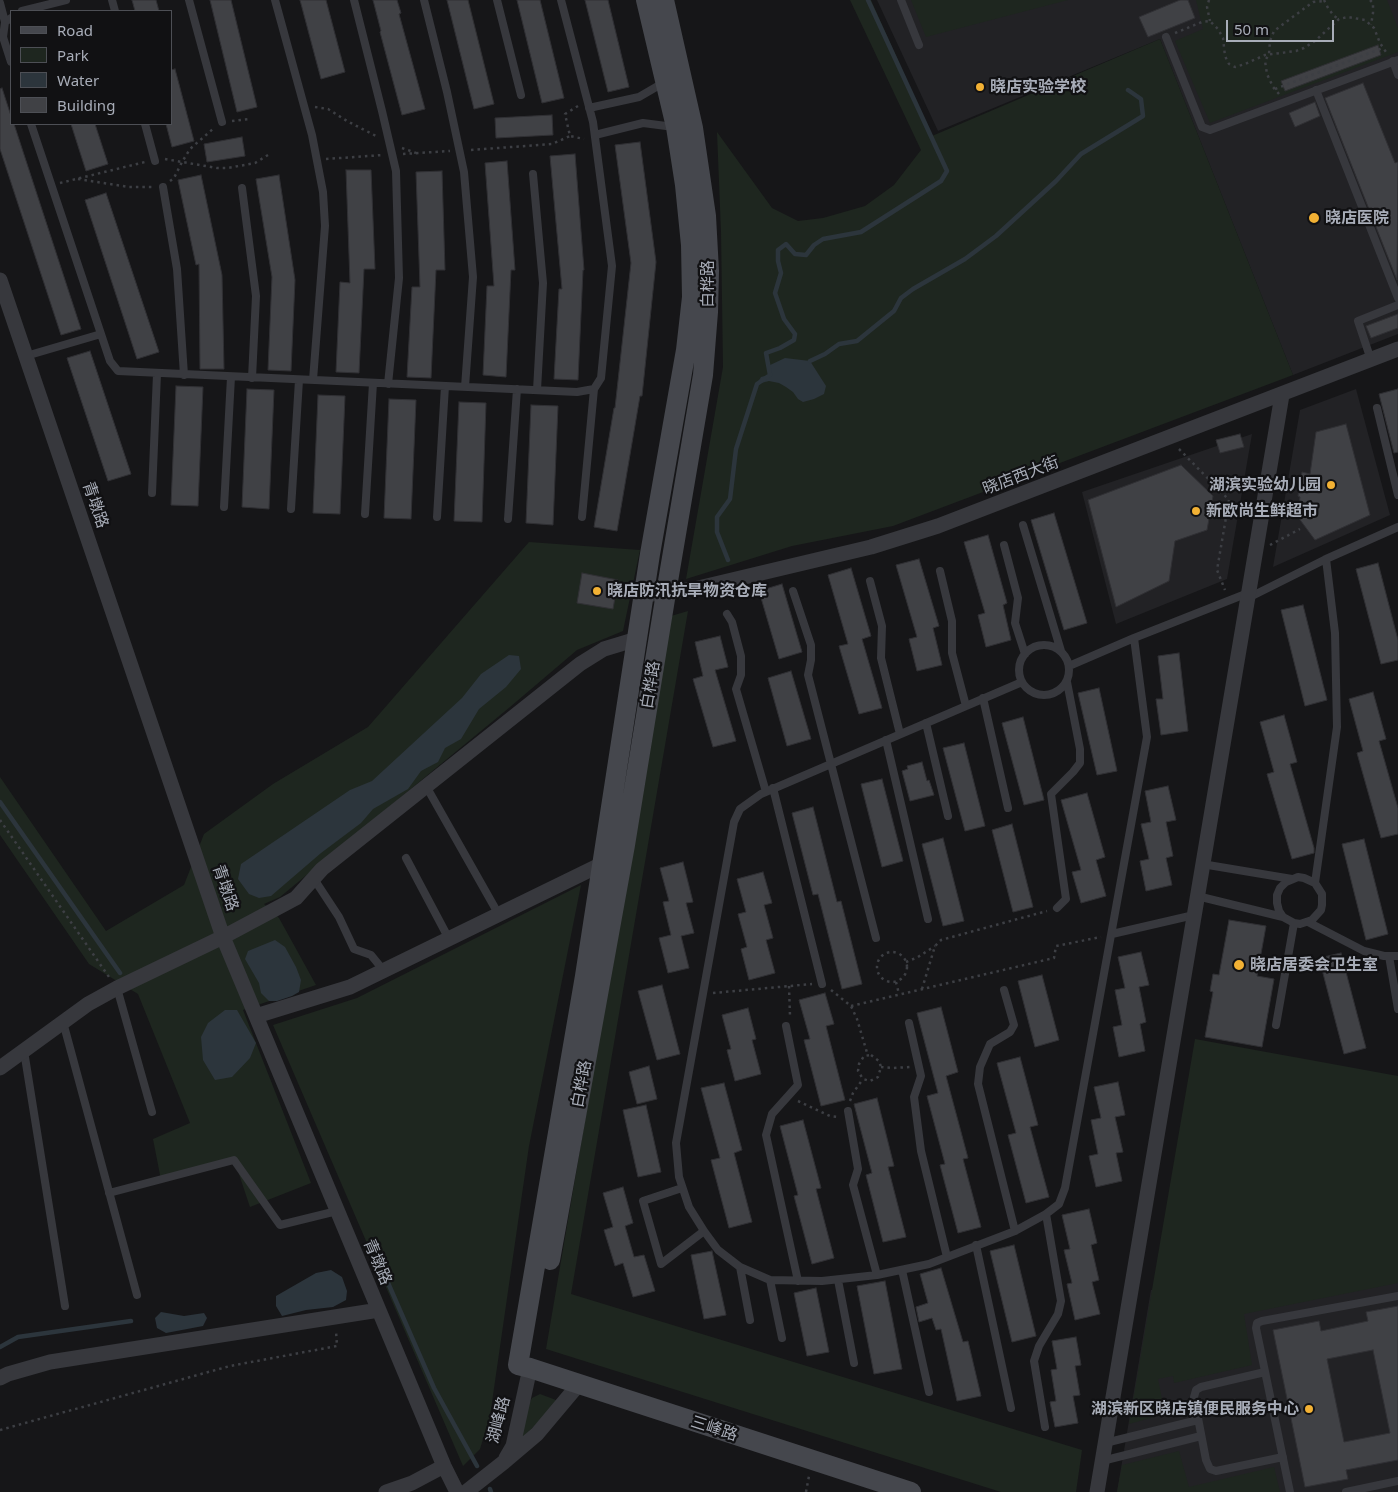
<!DOCTYPE html>
<meta charset="utf-8">
<style>
body{margin:0}
#map{position:relative;width:1398px;height:1492px;overflow:hidden;background:#161618;font-family:"Noto Sans",sans-serif}
canvas{display:block}
.legend{position:absolute;left:10px;top:10px;width:162px;height:115px;box-sizing:border-box;background:#111113;border:1px solid #4d4f55;margin:0;padding:6px 9px;list-style:none;font-size:15px;color:#a8adb8}
.legend li{display:flex;align-items:center;gap:10px;height:25px}
.legend b{width:25px;border:1px solid #4d4f55}
.scale{position:absolute;left:1226px;top:20px;width:108px;height:22px;box-sizing:border-box;border:2px solid #a8adb8;border-top:0;padding-left:6px;font-size:15px;line-height:18px;white-space:nowrap;color:#a8adb8;-webkit-text-stroke:4px #111113;paint-order:stroke}
</style>
<div id="map">
<canvas width="1398" height="1492"></canvas>
<ul class="legend">
<li><b style="height:6px;background:#45474d"></b>Road</li>
<li><b style="height:14px;background:#1e261f"></b>Park</li>
<li><b style="height:14px;background:#2c353c"></b>Water</li>
<li><b style="height:14px;background:#404145"></b>Building</li>
</ul>
<div class="scale">50 m</div>
</div>
<script>
const context = document.querySelector('canvas').getContext('2d');
context.lineJoin = 'round';
function fill(path, color) {
  context.fillStyle = color;
  context.fill(path, 'evenodd');
}
function toPath(rows) {
  const path = new Path2D();
  for (const r of rows) {
    if (r.length === 3) {
      path.moveTo(r[0] + r[2], r[1]);
      path.arc(r[0], r[1], r[2], 0, 2 * Math.PI);
      continue;
    }
    path.moveTo(r[0], r[1]);
    for (let i = 2; i < r.length; i += 2) path.lineTo(r[i], r[i + 1]);
  }
  return path;
}
function trace(path, color, width, dash) {
  context.strokeStyle = color;
  context.lineWidth = width;
  context.lineCap = dash ? 'butt' : 'round';
  context.setLineDash(dash || []);
  context.stroke(path);
}
function write(font, color, halo, rows, align = 'center') {
  context.font = font + ' "Noto Sans","Noto Sans SC",sans-serif';
  context.lineWidth = 4.5;
  context.setLineDash([]);
  context.textBaseline = 'middle';
  context.strokeStyle = halo;
  context.fillStyle = color;
  for (const [text, x, y, turn = 0] of rows) {
    context.save();
    context.translate(x, y);
    context.rotate((+turn || 0) * Math.PI / 180);
    context.textAlign = isNaN(turn) ? turn : align;
    if (halo) context.strokeText(text, 0, 0);
    context.fillText(text, 0, 0);
    context.restore();
  }
}
fill(toPath([
 [877,0,1398,0,1398,334,1293,375,1160,39,938,131],
 [1356,389,1390,515,1273,567,1300,410],
 [1252,434,1227,579,1116,624,1082,492],
 [1398,1250,1398,1492,1117,1492,1151,1290]
]), '#222225');
fill(toPath([
 [850,0,871,0,932,136,1160,39,1293,375,893,526,792,546,686,579,723,367,721,232,717,132,772,208,798,221,823,218,865,206,894,185,921,150],
 [911,0,1068,0,926,37],
 [1196,0,1387,0,1398,28,1398,52,1210,123,1175,41,1203,29],
 [529,542,640,550,623,631,577,650,510,707,280,897,264,904,279,918,316,985,243,1010,311,1183,250,1207,234,1159,161,1180,153,1139,190,1123,138,994,89,964,0,835,0,777,106,931,184,885,204,834,273,784,368,727],
 [688,611,571,1294,1082,1450,1076,1492,1001,1492,546,1349,671,616],
 [581,885,529,1146,490,1416,480,1449,463,1466,273,1025,357,998],
 [1195,1039,1398,1076,1398,1283,1244,1314,1252,1365,1174,1383,1173,1376,1158,1379,1165,1414,1129,1424],
 [540,1394,556,1400,552,1409,520,1440,529,1403,532,1398],
 [1179,1451,1189,1487,1274,1467,1280,1492,1117,1492,1122,1465]
]), '#1e261f');
fill(toPath([
 [785,358,810,361,826,386,824,394,814,399,803,402,798,399,793,392,786,387,779,383,769,381,757,384,761,377,769,375,768,366],
 [509,655,519,656,521,669,506,687,479,709,461,739,445,748,438,762,421,771,408,789,373,809,361,823,321,853,271,896,259,898,249,894,238,879,241,864,350,790,372,781,462,698,481,674],
 [275,940,285,947,296,967,301,980,299,992,292,996,277,1001,269,1001,261,993,259,983,245,959,248,951],
 [225,1010,237,1010,256,1043,250,1058,232,1077,215,1080,203,1060,201,1037,208,1023],
 [331,1270,342,1277,347,1291,346,1300,333,1307,306,1310,282,1316,276,1306,276,1296,316,1273],
 [161,1312,184,1316,204,1313,207,1318,203,1326,166,1333,157,1328,155,1318]
]), '#2c353c');
trace(toPath([
 [810,361,825,354,839,344,857,341,894,311,901,298,913,289,965,259,996,236,1056,181,1081,154,1143,116,1141,99,1128,90],
 [728,560,717,532,717,517,730,499,736,449,757,384,770,375,766,353,780,348,794,340,795,334,784,319,775,293,781,273,778,261,778,250,786,244,795,254,806,255,814,245,823,239,861,232,941,181,947,171,868,0],
 [0,802,120,973],
 [378,1260,434,1388,477,1466],
 [0,1347,18,1337,131,1321],
 [490,1489,491,1492]
]), '#2c353c', 4.5);
const building = toPath([
 [132,0,156,0,159,11,135,11,132,0],
 [210,0,231,0,257,107,237,112,210,0],
 [300,0,326,0,345,72,321,79,300,0],
 [373,0,397,0,401,13,399,14,425,109,402,115,380,32,381,31,373,0],
 [447,0,468,0,494,104,474,109,447,0],
 [517,0,540,0,564,98,542,103,517,0],
 [585,0,608,0,629,87,608,92,585,0],
 [1180,0,1188,0,1195,18,1148,37,1139,17,1180,0],
 [1378,45,1381,55,1285,91,1281,81,1378,45],
 [175,69,194,141,172,147,166,124,171,124,171,70,175,69],
 [1363,83,1395,163,1398,162,1397,280,1325,98,1363,83],
 [2,88,11,116,11,124,14,124,81,329,61,335,0,149,0,89,2,88],
 [1315,102,1320,116,1295,127,1289,113,1315,102],
 [552,115,553,135,496,138,495,118,552,115],
 [71,124,95,124,108,164,86,171,71,124],
 [242,137,245,156,207,162,204,144,242,137],
 [640,142,656,262,642,396,640,396,617,531,594,527,614,408,615,408,631,263,615,145,640,142],
 [575,154,584,270,583,270,578,380,554,379,559,289,562,289,550,156,575,154],
 [507,161,515,270,511,270,506,377,483,375,487,286,494,286,485,163,507,161],
 [346,170,371,170,375,269,364,269,359,373,336,372,340,282,350,283,346,170],
 [442,171,445,270,436,270,431,378,407,377,412,287,420,287,416,172,442,171],
 [201,175,222,275,224,369,200,369,199,264,196,265,178,180,201,175],
 [279,175,295,280,291,371,268,370,272,277,256,179,279,175],
 [106,193,159,352,137,359,85,200,106,193],
 [1398,314,1398,328,1371,338,1366,326,1398,314],
 [90,351,131,474,108,481,67,358,90,351],
 [176,386,203,387,198,506,171,505,176,386],
 [247,389,274,390,269,509,242,507,247,389],
 [1398,389,1398,452,1394,453,1379,394,1398,389],
 [318,395,345,396,340,514,313,513,318,395],
 [389,399,416,400,411,519,384,518,389,399],
 [459,402,486,403,482,522,454,521,459,402],
 [531,405,558,406,553,525,526,523,531,405],
 [1346,424,1370,515,1315,540,1298,517,1300,497,1298,496,1302,472,1310,474,1316,432,1346,424],
 [1240,434,1244,447,1220,453,1216,440,1240,434],
 [1181,465,1213,496,1207,530,1175,541,1169,581,1116,607,1088,500,1181,465],
 [1054,513,1087,623,1064,630,1031,520,1054,513],
 [988,535,1007,603,1003,605,1011,640,986,647,978,615,985,613,964,542,988,535],
 [919,559,939,626,933,628,942,665,917,671,909,639,917,637,896,565,919,559],
 [1378,563,1398,640,1398,660,1381,664,1356,569,1378,563],
 [851,568,871,636,862,639,882,708,859,714,839,646,848,644,828,575,851,568],
 [582,573,618,580,613,609,577,603,582,573],
 [782,584,802,652,779,659,759,591,782,584],
 [1303,605,1327,700,1305,706,1281,610,1303,605],
 [720,636,728,667,715,670,736,741,713,747,693,679,703,676,695,642,720,636],
 [1179,653,1188,731,1161,735,1156,699,1163,699,1158,656,1179,653],
 [791,671,811,739,787,746,768,678,791,671],
 [1099,688,1117,771,1097,775,1078,693,1099,688],
 [1373,692,1386,739,1379,741,1398,808,1398,834,1381,838,1357,753,1363,751,1349,699,1373,692],
 [1284,715,1297,762,1290,764,1314,848,1314,853,1292,859,1267,774,1274,772,1260,722,1284,715],
 [1023,717,1044,800,1024,805,1002,723,1023,717],
 [964,743,985,826,965,831,943,748,964,743],
 [922,762,927,781,929,780,934,795,910,801,902,771,908,769,907,766,922,762],
 [882,779,903,861,882,867,861,784,882,779],
 [1168,786,1176,820,1166,822,1173,856,1166,858,1172,885,1146,891,1140,861,1149,859,1141,824,1151,822,1145,791,1168,786],
 [1087,793,1105,857,1096,860,1106,896,1081,903,1072,872,1081,870,1061,800,1087,793],
 [813,807,837,902,841,901,862,984,842,989,818,894,813,895,792,813,813,807],
 [1012,824,1033,907,1013,912,992,830,1012,824],
 [943,838,964,921,943,926,922,844,943,838],
 [1364,839,1388,934,1366,940,1342,844,1364,839],
 [683,862,693,902,686,903,694,933,681,936,689,968,668,973,659,938,671,935,663,902,669,901,660,868,683,862],
 [763,872,772,903,764,905,773,938,766,940,775,973,749,980,741,949,747,947,738,914,746,912,737,879,763,872],
 [1229,920,1266,926,1257,976,1274,979,1262,1047,1205,1037,1213,992,1210,991,1213,974,1219,975,1229,920],
 [1141,952,1149,985,1139,987,1146,1022,1140,1024,1145,1051,1119,1057,1113,1027,1122,1025,1115,990,1125,988,1118,957,1141,952],
 [1341,953,1366,1048,1344,1054,1319,958,1341,953],
 [1042,975,1059,1040,1035,1047,1018,981,1042,975],
 [662,985,680,1054,657,1060,638,991,662,985],
 [825,993,834,1024,826,1026,845,1100,821,1106,804,1040,810,1039,799,1000,825,993],
 [941,1007,958,1072,946,1076,968,1158,963,1159,981,1227,958,1233,940,1165,945,1164,927,1096,938,1093,917,1013,941,1007],
 [748,1008,756,1039,752,1040,761,1074,735,1081,727,1050,731,1049,722,1015,748,1008],
 [1020,1057,1038,1125,1030,1127,1049,1197,1026,1203,1008,1135,1016,1133,997,1063,1020,1057],
 [649,1066,657,1099,637,1104,629,1072,649,1066],
 [1118,1082,1125,1115,1115,1117,1123,1152,1116,1153,1122,1181,1096,1187,1089,1156,1098,1154,1091,1120,1101,1118,1094,1087,1118,1082],
 [724,1083,742,1150,734,1153,752,1222,729,1228,711,1160,720,1158,701,1088,724,1083],
 [877,1098,894,1166,888,1167,906,1237,883,1242,866,1175,872,1173,854,1104,877,1098],
 [646,1105,661,1172,638,1177,623,1110,646,1105],
 [803,1120,821,1188,816,1189,834,1258,812,1264,794,1196,798,1195,780,1126,803,1120],
 [623,1187,633,1223,625,1226,634,1257,644,1255,655,1291,633,1297,623,1263,615,1266,604,1230,613,1227,603,1193,623,1187],
 [1089,1209,1097,1243,1091,1245,1099,1280,1092,1282,1100,1314,1075,1320,1067,1284,1072,1283,1064,1250,1070,1249,1062,1215,1089,1209],
 [1014,1245,1036,1336,1012,1342,990,1251,1014,1245],
 [712,1251,726,1315,704,1319,691,1255,712,1251],
 [941,1268,963,1342,968,1341,981,1396,957,1401,941,1329,936,1330,932,1318,919,1322,916,1307,928,1303,920,1274,941,1268],
 [885,1281,902,1369,874,1374,857,1286,885,1281],
 [816,1288,829,1352,807,1356,794,1293,816,1288],
 [1398,1306,1398,1460,1346,1470,1348,1479,1305,1487,1273,1330,1319,1321,1321,1331,1368,1321,1366,1312,1398,1306],
 [1373,1350,1390,1433,1344,1442,1327,1359,1373,1350],
 [1076,1337,1081,1365,1075,1366,1080,1395,1073,1396,1078,1423,1055,1427,1050,1402,1056,1401,1051,1370,1057,1369,1052,1341,1076,1337]
]);
fill(building, '#404145');
trace(building, '#303034', 1);
trace(toPath([
 [1209,0,1207,7,1210,21],
 [1324,0,1328,8,1334,16,1339,19],
 [1370,0,1373,3,1373,13,1371,25],
 [1175,33,1202,22,1210,21,1218,29,1223,38,1225,56,1229,64,1235,67,1245,64,1265,55,1296,51,1304,48,1315,41,1339,19,1348,17,1365,20,1374,28,1380,43,1386,52],
 [1275,89,1383,48],
 [1279,94,1273,87,1267,74,1265,61,1269,54,1270,41,1274,31,1313,2,1324,1],
 [578,106,565,114,570,136,584,139],
 [315,107,328,109,347,121,376,136],
 [232,121,249,119],
 [402,148,416,153],
 [471,150,552,144,570,136],
 [403,154,450,151],
 [165,159,217,168,228,168,255,163,268,155],
 [326,159,383,155],
 [78,179,129,187,152,187],
 [170,181,174,178,182,162,190,149,214,128],
 [60,183,145,162],
 [1179,449,1229,500,1217,570,1225,590],
 [1270,545,1300,529],
 [0,820,109,977],
 [892,967,15],
 [906,962,918,957,935,946],
 [896,982,899,994],
 [789,986,790,1016],
 [922,989,935,946,941,940,1047,911],
 [831,990,851,1006,857,1019,868,1056],
 [713,993,812,984],
 [851,1006,1054,958,1056,946,1101,937],
 [871,1055,879,1061,881,1067,878,1077,870,1081,863,1079,858,1071,859,1064,864,1056,871,1055],
 [881,1067,893,1068,910,1067],
 [798,1101,830,1116,839,1117],
 [850,1101,853,1093,863,1079],
 [0,1430,230,1366,337,1346,336,1331],
 [806,1492,809,1476]
]), '#3d3f44', 2.5, [2.5, 4]);
trace(toPath([
 [112,0,115,11],
 [189,0,222,122],
 [275,0,312,135,323,192,325,226,313,380],
 [354,0,382,111,396,171,399,278,388,384],
 [424,0,447,92,464,172,473,277,465,387],
 [497,0,521,95],
 [901,0,919,45],
 [0,3,5,22],
 [22,11,66,0],
 [11,18,5,22,3,37,11,62],
 [1166,37,1202,127,1210,130,1398,60],
 [1393,61,1398,75],
 [1316,90,1398,298],
 [589,108,639,97,663,83],
 [31,124,110,361,118,371,577,392,594,389,601,378,612,266,593,122,561,0],
 [145,124,155,161],
 [595,135,643,123,674,127],
 [533,174,543,283,537,390],
 [163,187,177,269,184,375],
 [242,188,256,296,252,378],
 [26,356,101,334],
 [1371,360,1358,321,1398,305],
 [1377,408,1398,495],
 [152,493,157,374],
 [224,507,231,377],
 [291,509,299,380],
 [365,514,373,383],
 [437,517,445,386],
 [582,517,594,389],
 [508,519,517,389],
 [1023,525,1061,651],
 [1004,545,1018,598,1015,623,1025,654],
 [940,571,952,621,952,653,966,706],
 [870,581,882,626,881,658,900,734],
 [793,591,811,645,811,660,808,675,876,938],
 [1248,598,1326,559,1398,527],
 [727,614,732,622,741,656,741,675,736,689,766,792],
 [1044,670,25],
 [1069,666,1134,638,1248,593],
 [1022,682,761,794,740,809,734,822,676,1143,679,1177,689,1207,704,1231,718,1250,740,1267,770,1280,822,1281,877,1275,929,1264,1015,1231,1046,1214,1059,1204,1065,1188,1147,737,1134,638],
 [983,698,1008,808],
 [926,723,948,816],
 [886,740,928,919],
 [426,786,499,915],
 [773,788,822,984],
 [406,858,449,939],
 [1202,864,1292,879],
 [314,879,339,917,354,949,371,955,384,971],
 [1315,883,1337,727,1335,633,1326,559],
 [1197,896,1283,917,1294,923,1300,924,1312,920,1321,910,1322,905,1322,894,1315,883,1304,878,1298,877,1286,882,1280,888,1277,895,1277,903,1279,911,1283,917],
 [1057,908,1066,899,1051,794,1073,772,1080,763,1080,749,1067,682],
 [1308,922,1364,951,1384,956,1398,956],
 [1112,934,1194,915],
 [1389,956,1398,1009],
 [117,988,152,1112],
 [1004,990,1014,1025,1010,1032,990,1044,980,1067,978,1084,1015,1231],
 [63,1022,137,1295],
 [909,1023,921,1076,914,1097,921,1151,947,1257],
 [1276,1025,1294,923],
 [786,1026,798,1085,772,1114,766,1135,798,1281],
 [24,1051,65,1306],
 [848,1111,858,1169,853,1185,877,1275],
 [682,1188,643,1201,661,1264,704,1231],
 [109,1193,234,1160,280,1225,337,1211],
 [976,1245,1011,1408],
 [740,1267,750,1320],
 [902,1270,929,1392],
 [770,1280,782,1338],
 [838,1280,854,1363],
 [1265,1372,1201,1387,1196,1390,1194,1397,1206,1460,1210,1469,1216,1471,1283,1457],
 [1045,1427,1034,1361,1039,1346,1058,1314,1061,1301,1046,1214],
 [1105,1443,1198,1420],
 [1102,1461,1201,1436],
 [1290,1492,1256,1328,1257,1323,1262,1321,1398,1296],
 [1346,1492,1398,1481]
]), '#37383d', 8);
trace(toPath([
 [0,280,223,937,444,1466,457,1492],
 [644,595,694,589,871,547,938,526,1398,349],
 [256,1016,350,987,602,864],
 [0,1068,88,1004,117,988,223,937,296,898,322,869,580,664,604,649,637,639],
 [0,1378,8,1374,50,1362,379,1310],
 [506,1458,513,1446,530,1368],
 [386,1492,412,1483,444,1466],
 [466,1492,504,1462,537,1434,579,1384],
 [1097,1492,1282,395]
]), '#37383d', 15);
trace(toPath([
 [646,0,676,127,685,185,691,245,692,297,686,350,650,554,585,976,518,1365,530,1368,911,1492],
 [550,1260,625,845,666,593,703,375,708,312,709,271,706,216,693,128,664,0]
]), '#45474d', 20);
for (const [x, y, r, color] of [
 [980,87,5,"#f2b134"],
 [1314,218,6,"#f2b134"],
 [1331,485,5,"#f2b134"],
 [1196,511,5,"#f2b134"],
 [597,591,5,"#f2b134"],
 [1239,965,6,"#f2b134"],
 [1309,1409,5,"#f2b134"]
]) {
  const dot = new Path2D();
  dot.arc(x, y, r, 0, 2 * Math.PI);
  context.fillStyle = color;
  context.fill(dot);
  trace(dot, '#111113', 2);
}
write('bold 16px', '#a8adb8', '#111113', [
 ["晓店实验学校",990,87],
 ["晓店医院",1325,218],
 ["湖滨实验幼儿园",1321,485,"right"],
 ["新欧尚生鲜超市",1206,511],
 ["晓店防汛抗旱物资仓库",607,591],
 ["晓店居委会卫生室",1250,965],
 ["湖滨新区晓店镇便民服务中心",1299,1409,"right"]
], 'left');
write('16px', '#a8adb8', '#111113', [
 ["白桦路",708,284,-90],
 ["晓店西大街",1021,476,-21],
 ["青墩路",95,505,71],
 ["白桦路",651,685,-81],
 ["青墩路",225,888,71],
 ["白桦路",582,1084,-80],
 ["青墩路",377,1262,67],
 ["湖峰路",499,1420,-75],
 ["三峰路",714,1429,18]
]);
</script>
